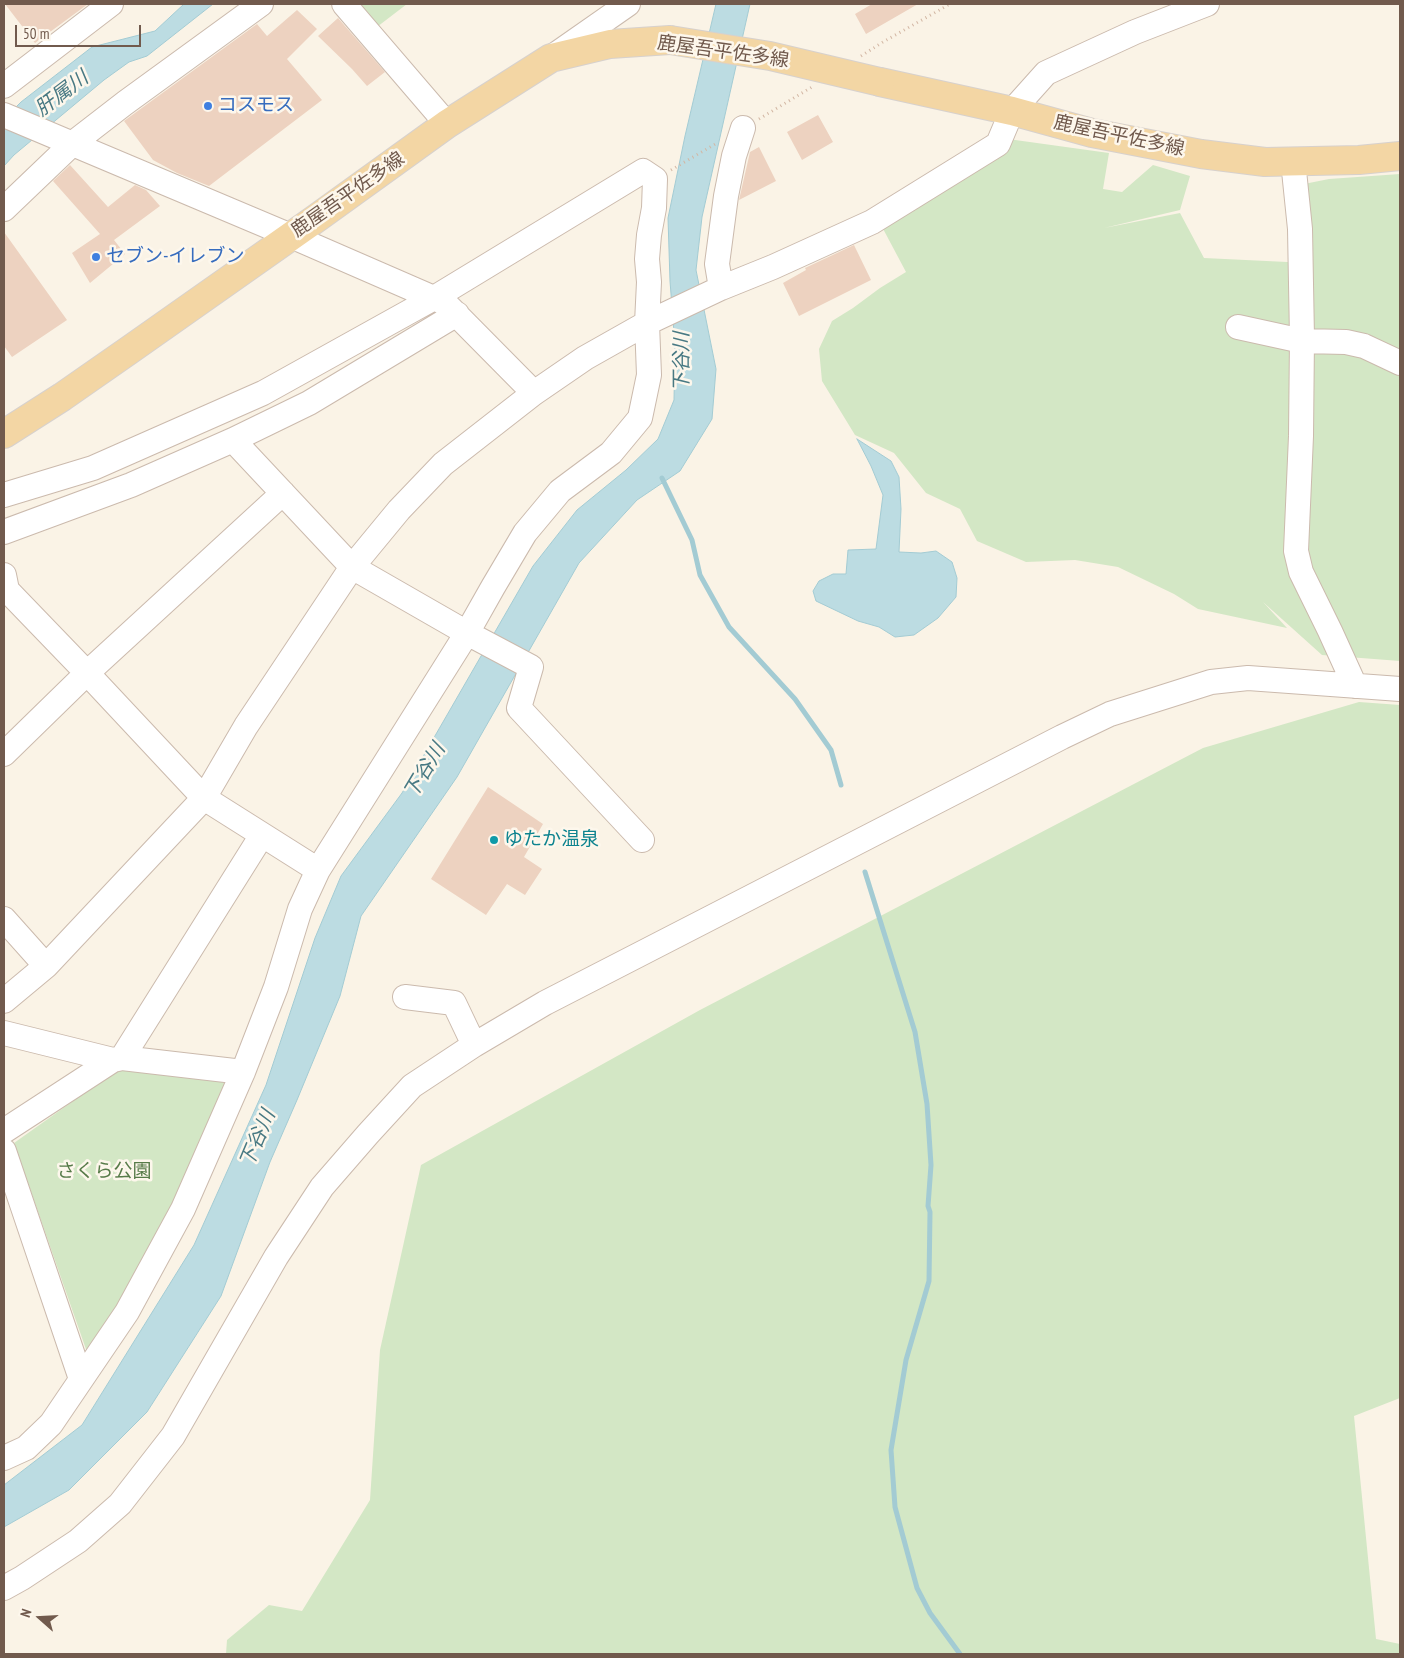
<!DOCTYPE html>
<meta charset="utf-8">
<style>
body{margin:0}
#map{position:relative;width:1404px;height:1658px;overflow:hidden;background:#faf3e6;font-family:"PT Sans Narrow",sans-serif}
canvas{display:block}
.frame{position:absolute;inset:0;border:5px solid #715a4d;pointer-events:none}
.north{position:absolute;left:15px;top:1593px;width:50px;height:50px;-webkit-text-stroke:4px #fdf7ec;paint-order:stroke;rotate:289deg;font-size:14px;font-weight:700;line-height:20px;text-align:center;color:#715a4d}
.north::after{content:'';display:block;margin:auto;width:18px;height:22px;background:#715a4d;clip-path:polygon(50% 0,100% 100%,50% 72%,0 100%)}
.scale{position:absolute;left:15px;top:25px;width:126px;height:22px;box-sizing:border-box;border:2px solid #715a4d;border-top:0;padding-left:6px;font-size:15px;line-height:18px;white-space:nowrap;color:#715a4d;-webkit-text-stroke:4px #fdf7ec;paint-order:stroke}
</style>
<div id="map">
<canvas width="1404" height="1658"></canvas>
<div class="frame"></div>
<div class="north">N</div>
<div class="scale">50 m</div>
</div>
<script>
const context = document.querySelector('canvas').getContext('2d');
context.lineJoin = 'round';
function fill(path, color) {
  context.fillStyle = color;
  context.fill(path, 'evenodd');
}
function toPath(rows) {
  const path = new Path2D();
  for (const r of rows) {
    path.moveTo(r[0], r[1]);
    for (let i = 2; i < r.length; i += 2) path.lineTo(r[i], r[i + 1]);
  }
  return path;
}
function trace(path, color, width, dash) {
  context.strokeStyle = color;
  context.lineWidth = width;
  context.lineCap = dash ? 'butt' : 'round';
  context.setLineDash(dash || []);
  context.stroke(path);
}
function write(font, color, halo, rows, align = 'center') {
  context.font = font + ' "PT Sans Narrow","Noto Sans JP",sans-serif';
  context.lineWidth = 5;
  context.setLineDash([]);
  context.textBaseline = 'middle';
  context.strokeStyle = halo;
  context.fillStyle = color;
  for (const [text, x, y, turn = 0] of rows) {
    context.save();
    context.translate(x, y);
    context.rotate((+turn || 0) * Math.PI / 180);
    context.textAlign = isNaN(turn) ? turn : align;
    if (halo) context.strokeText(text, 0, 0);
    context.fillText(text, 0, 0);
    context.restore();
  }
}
fill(toPath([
 [351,4,407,4,373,30],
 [1008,139,1109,153,1103,189,1122,192,1153,165,1190,176,1180,210,1104,228,1180,213,1204,258,1308,263,1304,184,1329,179,1400,174,1400,661,1322,655,1263,602,1287,628,1198,609,1174,594,1118,567,1075,560,1026,562,977,541,960,509,926,493,894,453,855,435,822,381,819,349,832,321,853,308,880,288,906,272,881,225],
 [1359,702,1400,705,1400,1398,1354,1416,1376,1639,1400,1644,1400,1654,226,1654,227,1640,269,1605,302,1611,370,1500,380,1350,421,1165,700,1010,1203,748],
 [121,1067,227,1082,180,1189,130,1284,88,1355,14,1143]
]), '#d3e7c5');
const water = toPath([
 [184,4,213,4,147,56,129,62,104,80,14,155,4,166,4,119,21,102,92,47,155,31,184,4],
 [716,4,750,4,702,217,696,270,716,369,712,419,680,471,637,500,579,563,457,777,361,916,340,996,297,1100,270,1162,221,1296,147,1412,69,1490,4,1527,4,1485,82,1425,194,1245,266,1085,315,938,341,876,402,793,533,566,577,510,626,470,658,439,674,400,675,346,670,281,668,218,685,136,716,4],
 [857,439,891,461,899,477,901,509,899,552,921,553,936,551,952,562,957,578,956,597,938,618,914,635,895,637,879,627,858,621,816,601,813,591,819,581,833,574,846,574,848,550,876,549,883,495,871,466,857,439]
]);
fill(water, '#bcdce2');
trace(water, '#a3cbd3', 1);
trace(toPath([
 [662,478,692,540,700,575,729,627,795,699,831,750,841,785],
 [865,872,915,1032,927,1104,931,1165,928,1206,930,1212,929,1281,906,1360,891,1450,895,1507,917,1588,930,1613,960,1654]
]), '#a3cbd3', 5);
fill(toPath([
 [5,4,88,4,35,43],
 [872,4,918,4,866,34,855,14],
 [297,10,317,29,287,59,322,100,209,186,177,173,153,160,124,121,257,24,267,36],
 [338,18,385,72,367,86,352,69,318,36],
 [818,115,833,142,802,160,787,132],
 [759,147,776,181,739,200,750,152],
 [70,165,108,207,135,185,146,190,160,206,114,240,125,254,90,283,72,253,100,234,53,181],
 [4,232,67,320,12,357,4,346],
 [854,245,871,280,799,316,783,283,806,270,805,268],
 [488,787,543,824,524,857,542,869,525,895,507,884,486,915,431,879]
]), '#edd2c0');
const minor = toPath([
 [344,4,447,124],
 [555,55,628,4],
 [4,86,111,4],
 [4,115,291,236,445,303,534,393],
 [1293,161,1300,229,1302,338,1301,436,1296,551,1301,572,1330,631,1355,686],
 [4,209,72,144,125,103,261,4],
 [721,288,717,264,726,196,734,156,743,128],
 [1238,327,1302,341,1346,342,1364,346,1400,363],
 [233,440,352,567,467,633,531,667,519,708,642,840],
 [4,495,93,468,263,393,434,298,643,171,655,179,654,208,649,235,647,259,649,282,647,323,649,375,640,418,611,453,560,491,525,533,493,587,467,633,318,870,300,909,276,987,243,1072,183,1209,127,1312,51,1424,26,1448,4,1458],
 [4,532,131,485,233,440,309,403,457,314],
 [4,575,7,590,87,673,204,798,318,870],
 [4,754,87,673,283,493],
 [4,919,46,966],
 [405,997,454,1003,474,1045],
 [4,1001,46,966,204,798,246,726,352,567,399,510,443,464,534,393,585,358,647,323,721,288,773,267,872,222,998,144,1012,111,1046,73,1135,32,1207,4],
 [4,1033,113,1060],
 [122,1058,262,835],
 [4,1131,113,1060,122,1058,243,1072],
 [4,1151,81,1379],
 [4,1588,22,1578,78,1541,120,1504,173,1436,276,1257,322,1187,368,1134,412,1086,474,1045,545,1003,1062,737,1110,714,1211,682,1248,678,1400,689]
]);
const major = toPath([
 [880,82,1012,111,1092,133,1201,154,1265,162,1359,160,1400,156],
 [4,434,62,397,128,351,314,220,447,124,551,58,610,44,670,40]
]);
trace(minor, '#cbbaad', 26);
trace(major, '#d7d1cd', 30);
trace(toPath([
 [861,56,883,42,950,4],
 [759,119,812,87],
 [671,170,717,143]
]), '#d2b6a3', 3, [1, 4]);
trace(minor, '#fff', 24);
trace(major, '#f3d6a4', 28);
const majorBridge = toPath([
 [670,40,770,56,880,82]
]);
trace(majorBridge, '#d7d1cd', 30, []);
trace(majorBridge, '#f3d6a4', 28);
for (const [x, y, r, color] of [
 [208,106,5,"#3f7fe0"],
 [96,257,5,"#3f7fe0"],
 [494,840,5,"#0f9aa8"]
]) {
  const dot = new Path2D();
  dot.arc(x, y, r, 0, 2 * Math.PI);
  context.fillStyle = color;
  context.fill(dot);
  trace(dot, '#fdf7ec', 2);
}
write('19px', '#715a4d', '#fdf7ec', [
 ["鹿屋吾平佐多線",723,52,8],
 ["鹿屋吾平佐多線",1119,136,12],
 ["鹿屋吾平佐多線",348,195,-35]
]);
write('19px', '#366cbe', '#fdf7ec', [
 ["コスモス",218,106],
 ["セブン-イレブン",106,257]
], 'left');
write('19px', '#0d838f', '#fdf7ec', [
 ["ゆたか温泉",504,840]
], 'left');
write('19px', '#577b49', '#fdf7ec', [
 ["さくら公園",104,1172]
]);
write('italic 20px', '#487983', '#fdf7ec', [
 ["肝属川",62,94,-37],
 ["下谷川",682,362,-90],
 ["下谷川",425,771,-59],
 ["下谷川",258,1139,-67]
]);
</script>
